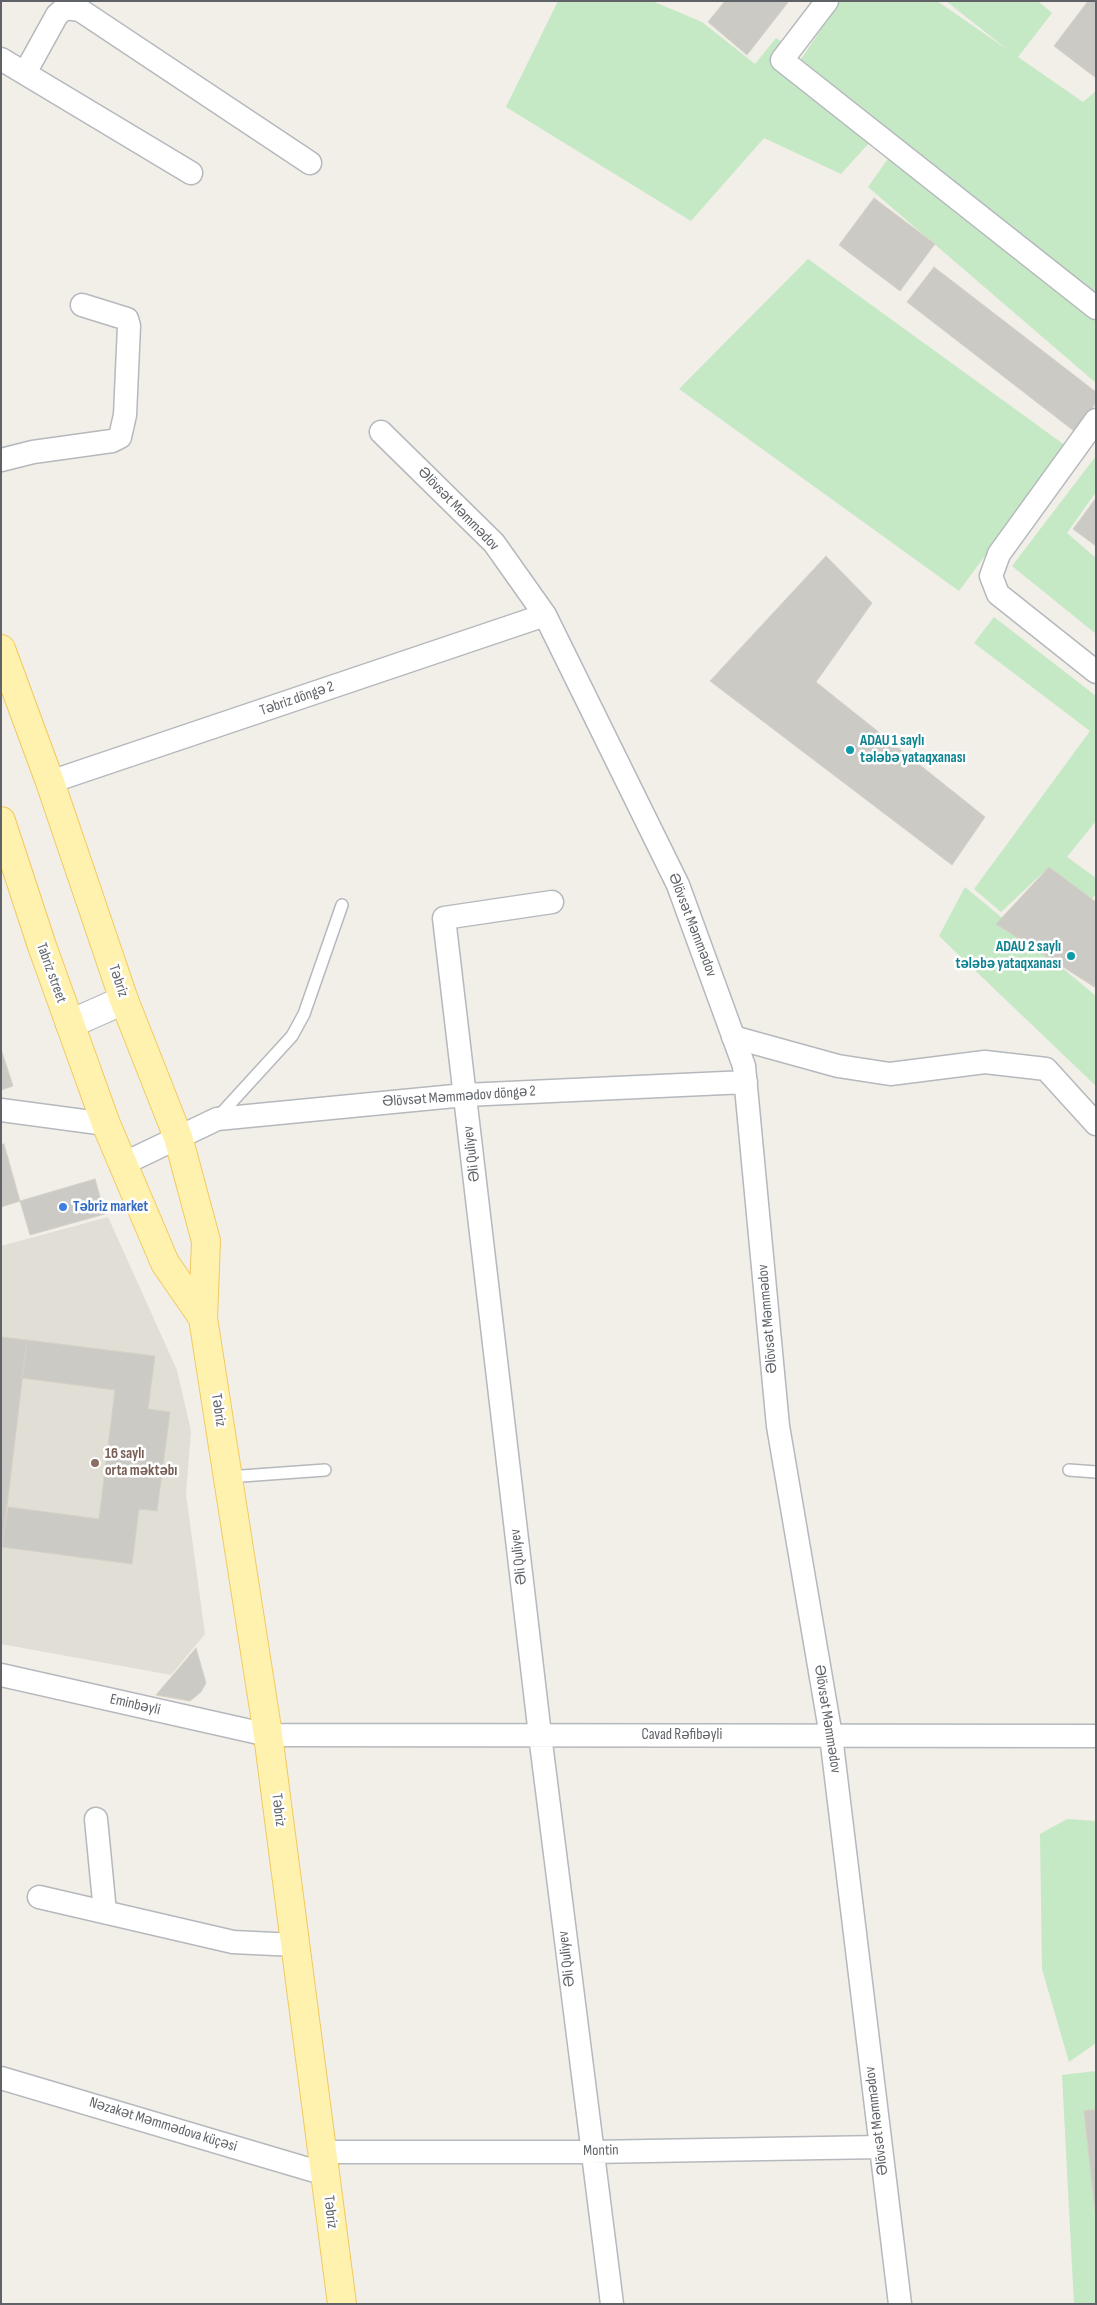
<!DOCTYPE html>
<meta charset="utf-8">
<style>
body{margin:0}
#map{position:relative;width:1097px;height:2305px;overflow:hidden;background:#f1efe8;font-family:"Sofia Sans Condensed",sans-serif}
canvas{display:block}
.frame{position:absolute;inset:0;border:2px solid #5f6368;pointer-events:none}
</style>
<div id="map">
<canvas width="1097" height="2305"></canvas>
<div class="frame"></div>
</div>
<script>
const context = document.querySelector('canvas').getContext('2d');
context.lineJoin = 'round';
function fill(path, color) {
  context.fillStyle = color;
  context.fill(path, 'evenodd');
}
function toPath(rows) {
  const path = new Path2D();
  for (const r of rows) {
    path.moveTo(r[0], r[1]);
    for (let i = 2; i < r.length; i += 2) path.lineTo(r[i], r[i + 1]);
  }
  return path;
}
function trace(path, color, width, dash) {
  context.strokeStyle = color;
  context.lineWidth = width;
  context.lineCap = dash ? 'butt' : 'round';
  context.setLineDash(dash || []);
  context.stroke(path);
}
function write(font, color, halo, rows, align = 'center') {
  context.font = font + ' "Sofia Sans Condensed",sans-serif';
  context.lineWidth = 5;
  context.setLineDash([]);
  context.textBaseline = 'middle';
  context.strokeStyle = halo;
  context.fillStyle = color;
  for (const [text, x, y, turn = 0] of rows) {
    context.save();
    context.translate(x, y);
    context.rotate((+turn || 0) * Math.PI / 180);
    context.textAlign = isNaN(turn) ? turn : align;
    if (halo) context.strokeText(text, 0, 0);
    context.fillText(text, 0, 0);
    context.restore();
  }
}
fill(toPath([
 [108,1217,177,1370,191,1431,186,1494,205,1634,171,1675,1,1644,1,1246]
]), '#e1ded6');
fill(toPath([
 [558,1,652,1,702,22,755,64,776,38,786,44,777,71,869,143,841,174,764,138,691,221,506,107],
 [840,1,937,1,1008,50,946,1,1038,1,1052,13,1018,57,1083,102,1096,91,1096,383,868,187,899,143,797,65],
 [808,259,1066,446,959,591,679,389],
 [1096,456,1096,492,1067,533,1096,558,1096,634,1012,566],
 [994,617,1096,696,1096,821,1067,857,1096,878,1096,894,1092,899,1049,867,1001,912,974,889,1090,731,974,643],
 [965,887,1096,996,1096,1086,939,936],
 [1067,1819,1096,1821,1096,2043,1069,2062,1042,1969,1040,1834],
 [1096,2071,1096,2304,1074,2304,1062,2075]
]), '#c5e8c5');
const building = toPath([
 [725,1,789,1,747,55,708,22,725,1],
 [1088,1,1096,1,1096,78,1054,46,1088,1],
 [874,198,935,244,900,291,839,245,874,198],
 [934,267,1096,392,1096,403,1074,431,907,302,934,267],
 [1096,498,1096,546,1073,529,1096,498],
 [826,556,872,603,816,682,985,817,952,865,710,681,826,556],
 [1049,867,1096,902,1096,988,996,924,1049,867],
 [1,1049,13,1086,1,1090,1,1049],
 [4,1144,20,1201,1,1207,1,1145,4,1144],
 [95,1179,105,1214,30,1235,20,1201,95,1179],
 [1,1337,27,1340,2,1547,1,1547,1,1337],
 [27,1340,155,1356,148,1409,170,1412,157,1511,139,1509,132,1564,2,1547,8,1507,99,1519,115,1390,22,1378,27,1340],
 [196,1648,206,1683,201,1692,190,1701,156,1695,196,1648],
 [1096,2109,1096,2219,1084,2111,1096,2109]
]);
fill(building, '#cccac5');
trace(building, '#d6d1c6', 1);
const service = toPath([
 [218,1117,292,1036,304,1014,342,905],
 [1069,1470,1096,1472],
 [228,1477,325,1470]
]);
const minor = toPath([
 [827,1,782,60,1096,308],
 [1,59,191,173],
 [25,73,57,15,65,8,80,10,310,163],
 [1096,420,999,554,991,576,998,594,1096,672],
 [381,432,494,543,545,615,678,885,744,1066,778,1426,831,1736,900,2304],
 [1,460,33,452,112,441,120,437,125,415,129,326,127,319,82,305],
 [50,782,545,615],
 [552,902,444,918,540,1735,612,2304],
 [733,1037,838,1066,890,1074,985,1062,1046,1069,1096,1124],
 [1,1110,106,1124],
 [123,1164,217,1119,465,1095,746,1082],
 [1,1675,268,1735,1096,1736],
 [96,1819,105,1912],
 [39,1897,233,1942,295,1945],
 [1,2078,325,2174],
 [322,2152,591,2152,880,2147]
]);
const secondary = toPath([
 [70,1024,124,1000]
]);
const primary = toPath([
 [1,649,50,782,124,1000,178,1137,206,1241,203,1318,268,1735,342,2304],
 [1,821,42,946,106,1124,165,1263,203,1318]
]);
trace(service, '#b5b8bc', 14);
trace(minor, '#b5b8bc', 25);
trace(secondary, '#b6babf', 30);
trace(primary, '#f2c960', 30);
trace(service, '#fff', 11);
trace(minor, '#fff', 22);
trace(secondary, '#fff', 28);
trace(primary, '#fff2af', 28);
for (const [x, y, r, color] of [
 [850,750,5,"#0f9aa8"],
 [1071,956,5,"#0f9aa8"],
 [63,1207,5,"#3f7fe0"],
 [95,1463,5,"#8d6e63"]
]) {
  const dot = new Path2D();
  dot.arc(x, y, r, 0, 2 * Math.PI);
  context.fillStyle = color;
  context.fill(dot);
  trace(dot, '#fff', 2);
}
write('15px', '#5f6368', '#fff', [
 ["Əlövsət Məmmədov",458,509,46],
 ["Təbriz döngə 2",297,699,-19],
 ["Əlövsət Məmmədov",692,925,69],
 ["Tabriz street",51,973,70],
 ["Təbriz",118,981,71],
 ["Əlövsət Məmmədov döngə 2",459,1097,-4],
 ["Əli Quliyev",472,1154,-97],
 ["Əlövsət Məmmədov",768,1319,-95],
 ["Təbriz",218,1410,81],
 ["Əli Quliyev",519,1557,-97],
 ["Eminbəyli",135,1705,13],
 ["Əlövsət Məmmədov",827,1719,81],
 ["Cavad Rəfibəyli",682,1735],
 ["Təbriz",278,1810,83],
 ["Əli Quliyev",567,1959,-97],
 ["Əlövsət Məmmədov",877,2121,-97],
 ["Nəzakət Məmmədova küçəsi",163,2125,17],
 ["Montin",601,2151,-1],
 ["Təbriz",330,2212,83]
]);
write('bold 15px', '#0d838f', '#fff', [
 ["ADAU 1 saylı",860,741],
 ["tələbə yataqxanası",860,758],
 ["ADAU 2 saylı",1061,947,"right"],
 ["tələbə yataqxanası",1061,964,"right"]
], 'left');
write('bold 15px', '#366cbe', '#fff', [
 ["Təbriz market",73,1207]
], 'left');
write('bold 15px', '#785e54', '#fff', [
 ["16 saylı",105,1454],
 ["orta məktəbı",105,1471]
], 'left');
</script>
